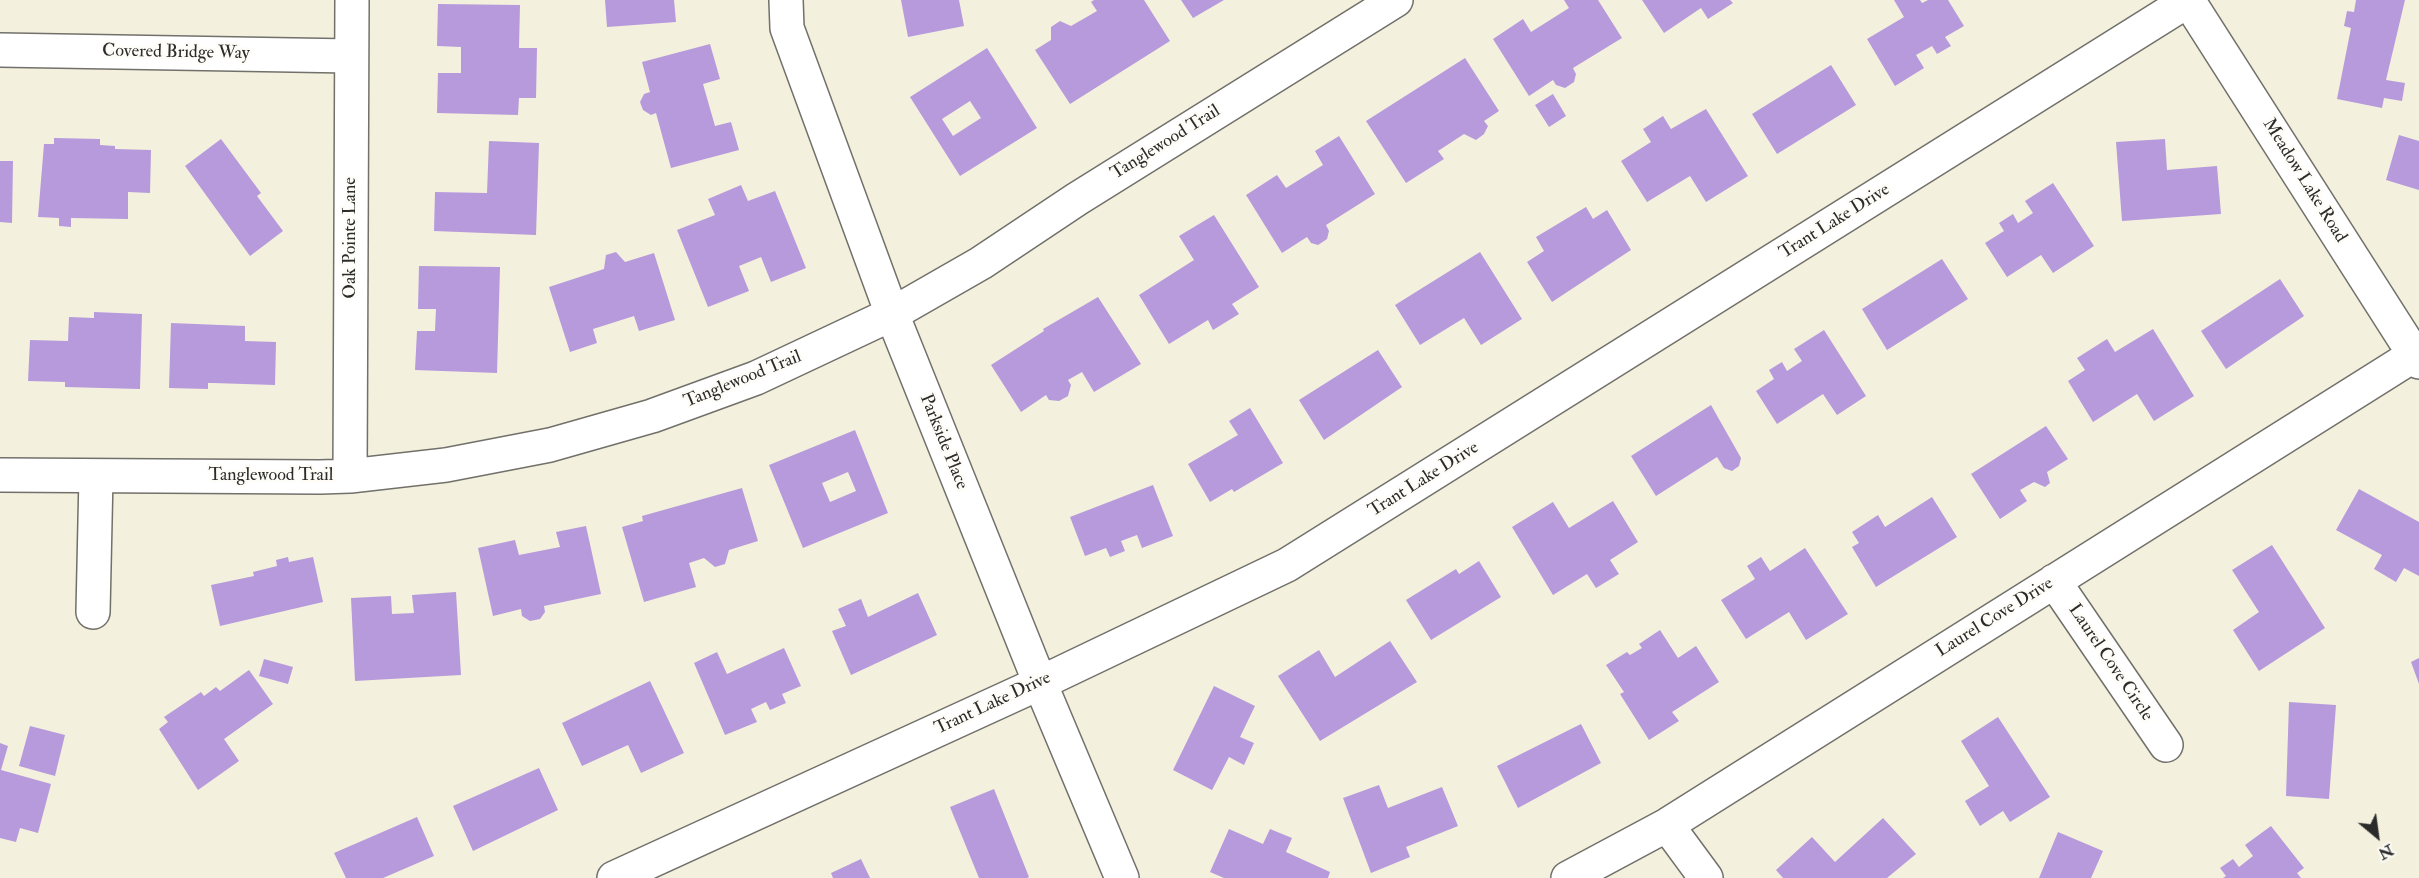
<!DOCTYPE html>
<style>
body{margin:0}
#map{position:relative;width:2419px;height:878px;overflow:hidden;background:#f4f0de;font-family:"IM FELL Double Pica",serif}
canvas{display:block}
.north{position:absolute;left:2347px;top:806px;width:60px;height:60px;-webkit-text-stroke:4px #fdfcf7;paint-order:stroke;rotate:151deg;font-size:16px;font-weight:700;line-height:24px;text-align:center;color:#2b2b2b}
.north::after{content:'';display:block;margin:auto;width:21px;height:27px;background:#2b2b2b;clip-path:polygon(50% 0,100% 100%,50% 72%,0 100%)}
</style>
<div id="map">
<canvas width="2419" height="878"></canvas>
<div class="north">N</div>
</div>
<script>
const context = document.querySelector('canvas').getContext('2d');
context.lineJoin = 'round';
function fill(path, color) {
  context.fillStyle = color;
  context.fill(path, 'evenodd');
}
function toPath(rows) {
  const path = new Path2D();
  for (const r of rows) {
    path.moveTo(r[0], r[1]);
    for (let i = 2; i < r.length; i += 2) path.lineTo(r[i], r[i + 1]);
  }
  return path;
}
function trace(path, color, width, dash) {
  context.strokeStyle = color;
  context.lineWidth = width;
  context.lineCap = dash ? 'butt' : 'round';
  context.setLineDash(dash || []);
  context.stroke(path);
}
function write(font, color, halo, rows, align = 'center') {
  context.font = font + ' "IM FELL Double Pica",serif';
  context.lineWidth = 5;
  context.setLineDash([]);
  context.textBaseline = 'middle';
  context.strokeStyle = halo;
  context.fillStyle = color;
  for (const [text, x, y, turn = 0] of rows) {
    context.save();
    context.translate(x, y);
    context.rotate((+turn || 0) * Math.PI / 180);
    context.textAlign = isNaN(turn) ? turn : align;
    if (halo) context.strokeText(text, 0, 0);
    context.fillText(text, 0, 0);
    context.restore();
  }
}
fill(toPath([
 [605,0,674,0,676,22,607,27],
 [901,0,959,0,964,26,908,37],
 [1094,0,1144,0,1170,41,1070,104,1035,50,1051,40,1051,27,1060,21,1071,26,1097,11,1091,2],
 [1181,0,1224,0,1193,18],
 [1564,0,1598,0,1622,38,1573,68,1576,74,1574,82,1565,88,1556,85,1553,80,1529,96,1493,39,1523,19,1531,32,1569,8],
 [1642,0,1730,0,1733,3,1708,19,1701,8,1664,33],
 [1894,0,1920,0,1922,3,1928,0,1948,0,1964,26,1945,37,1951,46,1937,54,1932,46,1916,55,1924,68,1895,86,1867,39,1904,17],
 [2356,0,2405,0,2386,80,2405,83,2402,101,2384,98,2382,108,2337,99,2351,28,2344,26,2347,11,2354,12],
 [438,4,520,5,519,48,537,48,536,98,519,98,518,115,437,113,438,73,461,73,461,47,437,46],
 [710,44,720,79,703,84,715,126,731,122,739,150,671,168,656,113,651,115,643,110,640,102,644,94,650,92,642,62],
 [987,48,1037,128,960,176,910,97],
 [970,101,981,118,953,136,942,119],
 [1465,58,1499,111,1484,121,1488,126,1484,134,1476,140,1464,134,1438,151,1444,159,1406,183,1366,121],
 [1831,65,1856,105,1777,154,1752,114],
 [1553,94,1566,116,1549,127,1535,105],
 [1706,109,1748,176,1706,202,1690,176,1647,202,1621,161,1651,142,1643,129,1663,116,1671,129],
 [2399,135,2419,141,2419,190,2386,180],
 [1339,136,1375,194,1326,225,1329,231,1327,239,1318,245,1311,243,1307,237,1282,253,1246,195,1277,175,1286,188,1323,165,1315,151],
 [54,138,100,139,100,145,115,146,115,149,151,150,150,193,128,192,128,219,71,218,71,227,59,226,59,218,38,217,44,144,54,144],
 [221,139,261,193,257,196,283,231,250,256,185,166],
 [2165,139,2167,170,2217,166,2221,214,2122,221,2116,142],
 [489,141,539,143,536,235,434,231,435,192,487,193],
 [0,161,13,161,12,223,0,222],
 [2053,183,2094,246,2053,273,2041,255,2007,277,1985,243,2004,231,1999,223,2013,214,2018,223,2033,213,2025,201],
 [741,185,748,201,775,191,806,268,771,282,761,257,739,266,749,291,708,307,677,230,715,215,708,199],
 [1586,207,1593,219,1607,210,1631,250,1552,302,1527,262,1544,251,1536,237],
 [1214,215,1259,287,1232,304,1239,314,1213,330,1208,320,1169,344,1139,295,1194,260,1179,236],
 [616,252,625,262,654,253,675,320,639,331,634,316,593,329,597,343,570,352,549,287,604,269,606,255],
 [1480,252,1522,319,1481,345,1464,318,1420,345,1395,305],
 [1942,259,1968,299,1887,350,1862,309],
 [419,266,500,267,497,373,415,370,417,331,435,331,436,309,418,309],
 [2280,279,2304,316,2226,369,2201,331],
 [1098,297,1141,364,1094,392,1082,372,1068,380,1071,385,1068,396,1059,401,1049,400,1046,395,1021,412,991,365,1044,331,1043,329],
 [94,312,142,314,140,389,65,387,65,382,28,381,30,340,68,341,69,317,94,318],
 [171,323,245,326,245,341,276,342,275,385,213,383,208,383,208,389,169,388],
 [2153,329,2194,396,2154,421,2137,394,2093,422,2068,381,2085,370,2077,358,2107,339,2115,352],
 [1824,330,1866,396,1837,415,1823,394,1777,424,1756,391,1774,379,1769,370,1782,362,1787,371,1802,361,1794,349],
 [1378,350,1402,387,1324,440,1299,400],
 [1711,405,1741,458,1739,466,1732,471,1724,468,1717,457,1656,496,1631,456],
 [1250,408,1283,463,1234,492,1232,489,1210,502,1188,464,1238,435,1229,421],
 [2046,426,2068,459,2047,472,2050,483,2045,487,2034,482,2020,490,2027,501,2000,519,1971,474],
 [855,430,888,513,803,548,769,465],
 [848,472,856,491,830,502,822,483],
 [1153,485,1173,536,1142,548,1137,535,1121,541,1125,551,1110,557,1106,548,1085,556,1070,517],
 [742,488,758,541,729,550,725,564,715,567,704,558,689,563,696,587,644,602,622,527,643,521,642,516],
 [2359,489,2419,522,2419,576,2404,568,2396,582,2374,569,2382,555,2336,530],
 [1932,497,1957,537,1876,587,1852,547,1859,543,1852,532,1878,515,1885,527],
 [1613,501,1638,542,1610,560,1619,574,1596,588,1587,574,1553,595,1512,527,1553,502,1569,528],
 [586,526,601,594,544,606,545,612,540,619,530,621,522,616,521,609,493,616,478,548,515,540,519,555,560,547,556,532],
 [2272,545,2325,628,2259,671,2233,630,2259,612,2232,570],
 [1805,548,1848,614,1806,640,1789,612,1746,639,1721,600,1755,579,1747,566,1761,557,1770,571],
 [288,557,289,562,313,557,323,602,220,626,211,585,254,576,253,572,277,566,276,560],
 [1479,561,1501,597,1431,640,1406,600,1456,569,1459,574],
 [456,592,461,675,355,681,351,598,391,596,392,614,414,613,412,595],
 [918,593,937,635,851,675,832,631,846,626,838,609,861,599,868,617],
 [1660,630,1678,658,1696,646,1719,682,1672,712,1679,721,1649,740,1620,694,1624,692,1606,665,1627,652,1630,655,1642,648,1639,644],
 [1390,641,1417,682,1320,741,1278,676,1319,650,1335,677],
 [784,648,801,686,782,694,786,703,770,710,766,702,751,709,757,722,725,735,694,663,717,652,727,674],
 [2419,658,2419,684,2411,662],
 [264,659,293,667,288,684,259,676],
 [249,670,273,704,224,739,239,761,198,790,159,729,168,722,164,717,201,692,204,696,216,687,220,691],
 [650,681,684,753,641,773,628,745,582,766,562,723],
 [1214,686,1255,706,1240,737,1254,743,1244,765,1229,757,1212,790,1173,770],
 [2289,702,2336,705,2329,799,2286,796],
 [1998,717,2050,797,2010,822,2003,811,1980,826,1965,801,1989,786,1961,741],
 [1581,724,1601,763,1518,808,1497,766],
 [30,726,65,735,55,776,19,766],
 [0,743,8,746,1,770,51,784,38,833,20,828,16,842,0,838],
 [539,768,558,810,473,851,453,806],
 [1379,785,1388,808,1442,787,1458,826,1406,847,1410,857,1371,873,1343,798],
 [994,789,1029,877,1027,878,979,878,950,807],
 [417,817,434,856,383,878,346,878,334,853],
 [1883,818,1916,854,1887,878,1783,878,1776,870,1812,837,1835,862],
 [2271,826,2304,868,2297,873,2301,878,2223,878,2226,876,2220,868,2233,859,2239,867,2253,856,2245,845],
 [1229,829,1263,844,1270,829,1292,838,1286,852,1330,872,1328,878,1224,878,1210,872],
 [2058,832,2103,851,2091,878,2039,878],
 [861,859,870,878,833,878,831,873]
]), '#b69adb');
const minor = toPath([
 [786,0,787,28,892,314,1040,683,1122,878],
 [2188,0,2419,362],
 [0,50,351,56],
 [0,475,320,477,350,476,446,465,550,445,652,416,756,378,892,314,981,263,1077,199,1396,0],
 [350,476,352,0],
 [2054,581,2166,745],
 [93,612,96,476],
 [1667,825,1706,878],
 [614,878,1040,683,1287,565,2189,0],
 [1568,878,1667,825,2419,352]
]);
trace(minor, '#71706a', 36);
trace(minor, '#fff', 33);
write('18px', '#2b2b2b', '#fdfcf7', [
 ["Covered Bridge Way",176,53,1],
 ["Tanglewood Trail",1166,143,-32],
 ["Meadow Lake Road",2304,181,58],
 ["Trant Lake Drive",1835,222,-32],
 ["Oak Pointe Lane",351,238,-90],
 ["Tanglewood Trail",743,380,-22],
 ["Parkside Place",943,442,68],
 ["Tanglewood Trail",271,476],
 ["Trant Lake Drive",1424,480,-32],
 ["Laurel Cove Drive",1995,618,-32],
 ["Laurel Cove Circle",2110,663,56],
 ["Trant Lake Drive",993,704,-25]
]);
</script>
